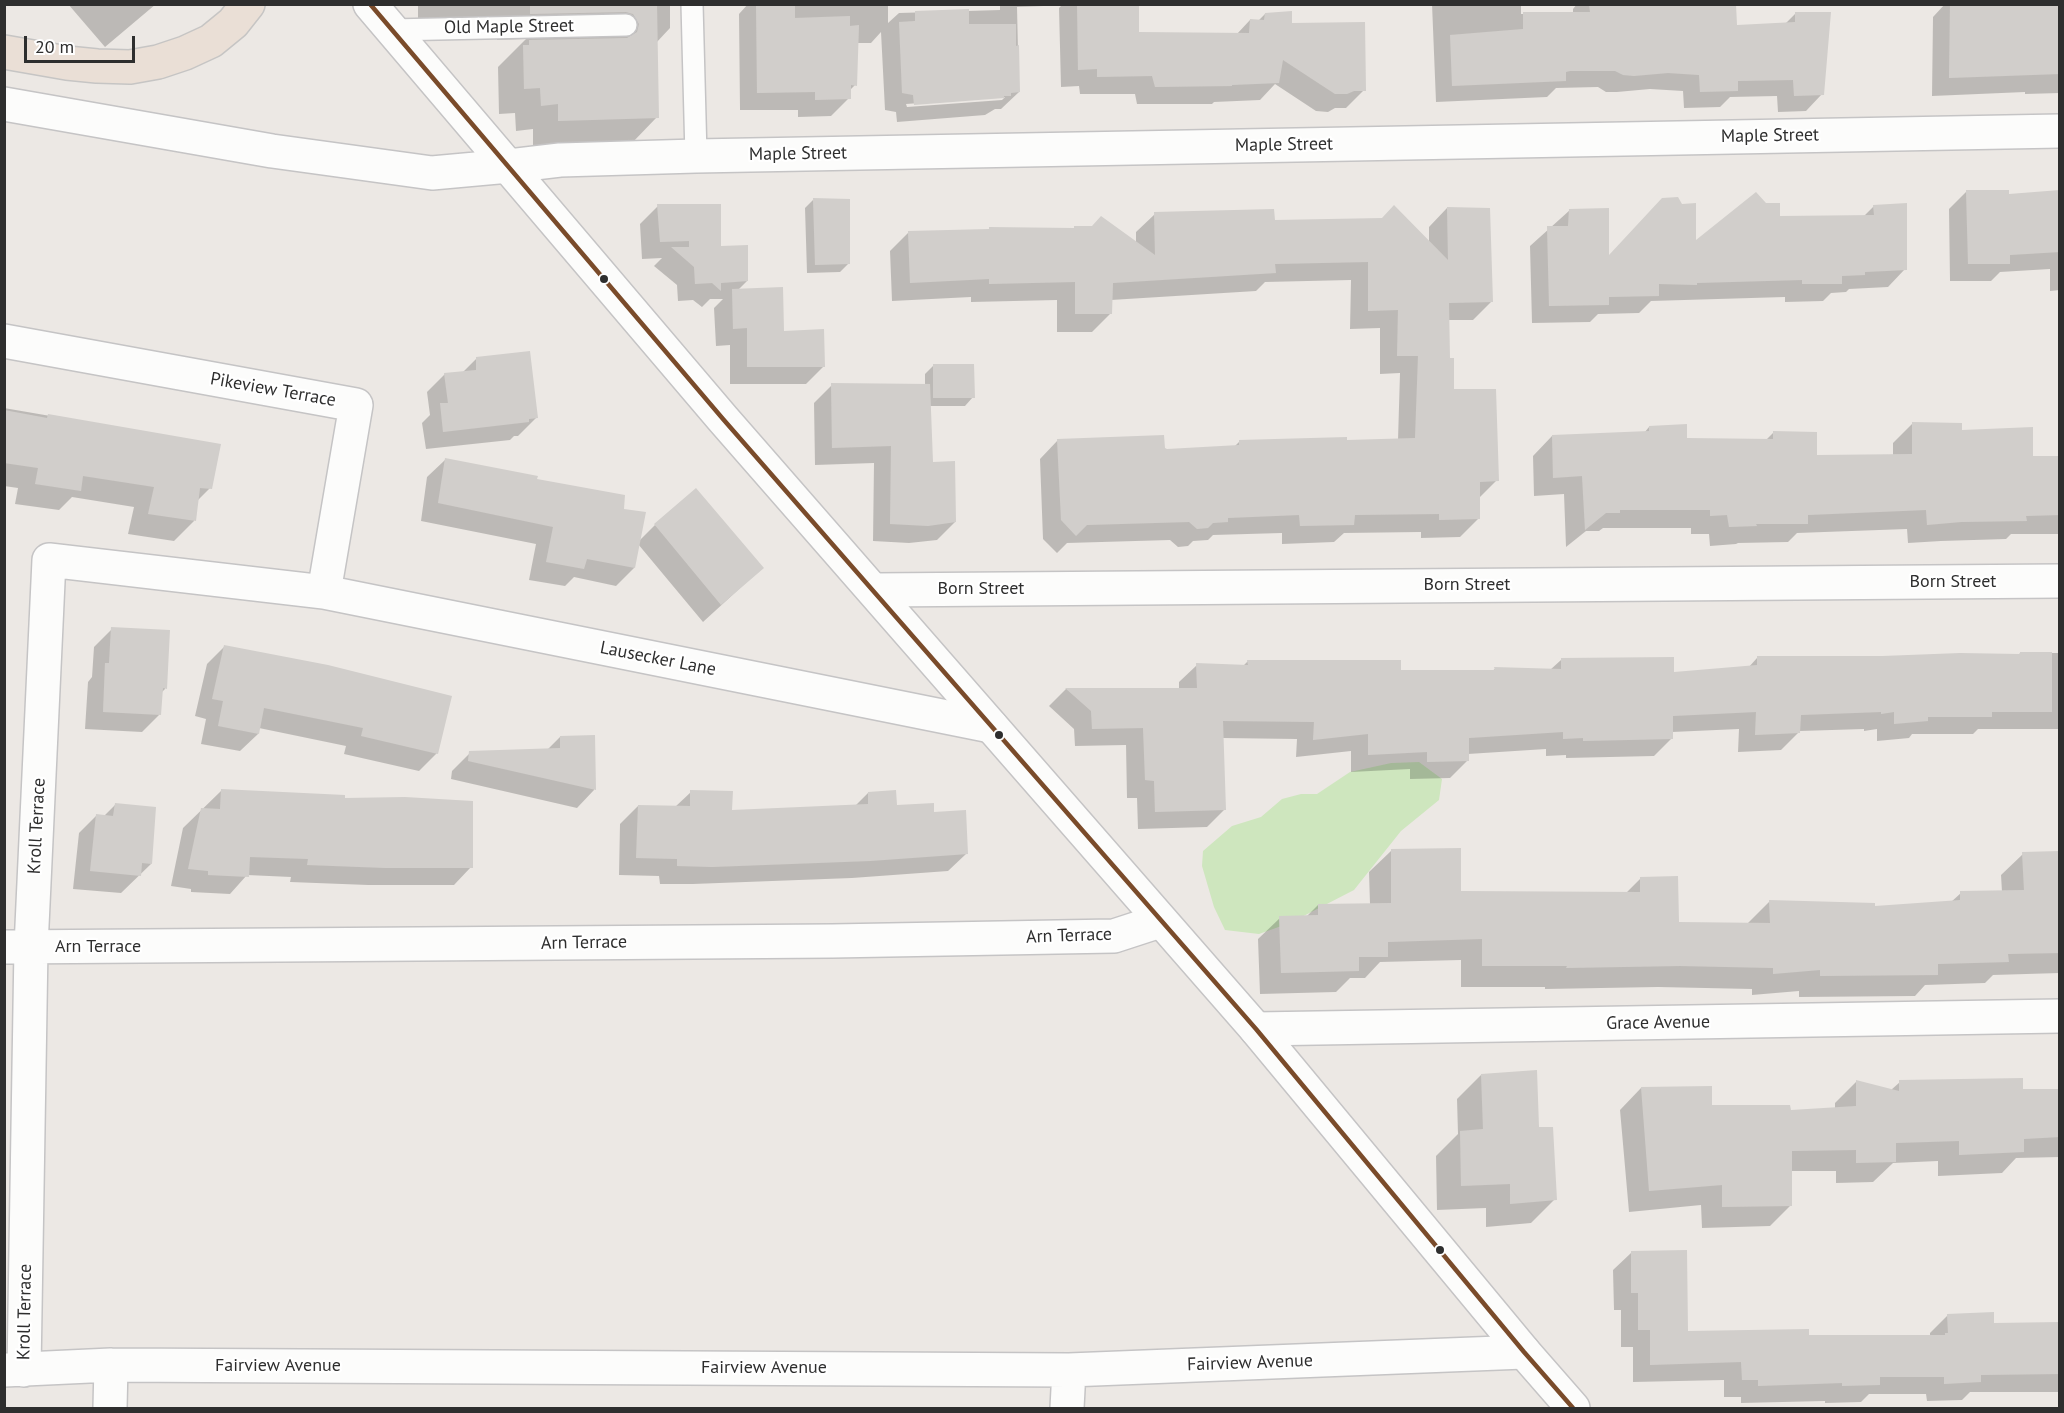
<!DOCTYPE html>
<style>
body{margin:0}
#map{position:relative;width:2064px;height:1413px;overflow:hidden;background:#ece8e4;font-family:"PT Sans",sans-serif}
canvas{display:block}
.frame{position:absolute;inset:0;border:6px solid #2e2e2e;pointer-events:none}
.scale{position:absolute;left:24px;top:36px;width:111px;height:27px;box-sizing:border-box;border:3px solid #2e2e2e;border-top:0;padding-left:8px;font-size:18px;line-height:21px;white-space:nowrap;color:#2e2e2e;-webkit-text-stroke:4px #fff;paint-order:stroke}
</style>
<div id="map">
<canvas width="2064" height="1413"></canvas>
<div class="frame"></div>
<div class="scale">20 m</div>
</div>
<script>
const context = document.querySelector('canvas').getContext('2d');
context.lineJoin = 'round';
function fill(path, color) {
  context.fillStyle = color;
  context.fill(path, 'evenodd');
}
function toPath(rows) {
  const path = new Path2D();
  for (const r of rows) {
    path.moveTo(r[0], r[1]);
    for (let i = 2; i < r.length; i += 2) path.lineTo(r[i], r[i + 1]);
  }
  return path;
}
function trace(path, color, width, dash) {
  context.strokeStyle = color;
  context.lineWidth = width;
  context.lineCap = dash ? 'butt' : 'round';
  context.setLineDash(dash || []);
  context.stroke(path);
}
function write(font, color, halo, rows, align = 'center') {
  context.font = font + ' "PT Sans",sans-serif';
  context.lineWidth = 4.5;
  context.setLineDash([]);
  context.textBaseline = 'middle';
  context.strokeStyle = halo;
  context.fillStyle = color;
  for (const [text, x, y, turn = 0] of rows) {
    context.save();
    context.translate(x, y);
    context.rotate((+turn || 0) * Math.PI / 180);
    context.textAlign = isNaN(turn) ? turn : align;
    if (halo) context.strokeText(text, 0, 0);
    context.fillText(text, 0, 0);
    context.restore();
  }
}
fill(toPath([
 [1419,762,1442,779,1439,800,1401,831,1354,890,1290,923,1259,934,1225,930,1214,907,1202,866,1203,851,1232,826,1261,817,1282,799,1301,794,1317,794,1350,772,1391,763]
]), '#cee6be');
fill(toPath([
 [68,4,156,4,105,47],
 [418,4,670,4,670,28,656,43,657,117,632,143,533,146,533,129,516,131,515,113,499,114,498,67,526,39,497,40,497,18,418,22],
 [748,4,888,4,888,23,899,13,1000,10,1000,4,1046,4,1044,6,1017,7,1019,92,1001,109,995,109,985,115,897,122,896,112,885,110,881,32,871,43,857,43,855,85,849,91,849,98,831,116,798,117,798,110,740,110,739,14],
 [1005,97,1002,100,907,107,906,104],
 [1063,4,1138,4,1138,33,1236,35,1250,20,1258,21,1265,14,1291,24,1364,90,1346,108,1335,108,1328,112,1316,111,1275,84,1260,100,1214,102,1212,104,1137,104,1135,94,1080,94,1079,86,1061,87,1059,8],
 [1432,4,1521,4,1521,14,1573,14,1573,9,1577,4,1735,4,1735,26,1785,24,1795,14,1822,94,1806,111,1778,112,1777,96,1730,97,1720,107,1684,108,1683,91,1650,89,1617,92,1606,92,1598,87,1556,88,1547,97,1436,102],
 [1945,4,2060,4,2060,93,2025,94,2025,92,1932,96,1933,17],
 [1967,191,2008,195,2060,192,2060,290,2050,291,2050,269,2000,272,1991,281,1950,281,1949,209],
 [813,200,849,263,840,272,807,273,805,208],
 [658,206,719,248,747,281,738,290,782,333,824,366,806,384,730,384,730,345,716,346,714,308,723,299,710,299,702,307,693,300,678,301,677,285,654,266,662,258,642,259,640,224],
 [1874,206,1905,269,1888,287,1849,289,1846,292,1831,293,1823,301,1785,302,1785,297,1651,301,1639,313,1598,314,1590,322,1532,323,1530,246,1570,210,1608,257,1695,244,1779,217,1864,216],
 [1447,208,1492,301,1473,320,1448,320,1449,360,1453,390,1497,480,1478,499,1479,518,1460,537,1421,538,1421,532,1344,533,1334,542,1282,544,1282,533,1213,535,1208,540,1193,541,1188,546,1178,547,1170,540,1067,543,1057,553,1043,539,1040,459,1058,440,1163,450,1235,446,1239,442,1398,440,1400,373,1380,374,1380,328,1350,329,1351,280,1265,282,1256,291,1111,300,1111,313,1092,332,1057,332,1057,300,971,302,971,297,892,301,890,251,909,232,987,231,990,228,1073,229,1074,228,1136,244,1136,232,1155,214,1273,221,1429,243,1429,227],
 [477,358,536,418,518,436,514,436,510,440,426,449,422,423,430,415,427,392,445,374,462,373],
 [933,366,973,397,965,406,930,406,931,463,955,522,937,540,909,543,873,541,874,463,815,465,814,403,832,385,925,385,925,374],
 [4,408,219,445,210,488,197,501,194,521,174,541,128,534,134,507,72,497,59,510,15,504,18,488,4,486],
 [1912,424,1961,432,2032,458,2060,458,2060,534,2011,534,2006,539,1941,541,1908,543,1907,529,1797,533,1788,542,1738,543,1736,544,1710,546,1709,534,1691,534,1691,528,1603,528,1599,531,1586,531,1566,547,1564,494,1534,496,1533,456,1552,436,1644,433,1649,427,1685,439,1766,440,1774,432,1816,456,1893,456,1893,443],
 [445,460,536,480,622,510,639,541,655,525,762,568,703,622,638,544,634,568,616,586,574,577,565,586,529,580,536,544,421,521,427,477],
 [112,629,168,632,165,689,161,693,160,714,142,732,85,729,88,682,92,677,94,647],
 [225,646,437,753,419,771,344,754,346,746,259,728,258,734,240,751,201,744,206,719,195,716,207,664],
 [2020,653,2060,653,2060,729,1978,729,1973,734,1912,734,1909,738,1877,741,1877,729,1864,731,1864,729,1800,731,1781,750,1738,752,1739,729,1672,732,1672,738,1654,756,1566,758,1566,755,1546,756,1546,749,1468,754,1468,760,1450,778,1410,779,1410,769,1351,772,1351,751,1296,757,1297,739,1222,738,1224,810,1207,827,1138,829,1137,798,1127,798,1126,745,1075,746,1074,729,1049,706,1066,689,1179,690,1179,682,1197,665,1243,666,1248,661,1400,672,1492,671,1495,669,1550,670,1561,660,1672,674,1748,668,1757,658,2018,656],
 [593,736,594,790,577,808,451,779,452,771,470,753,547,750,560,737],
 [221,791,344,799,471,867,454,885,368,885,290,882,291,877,247,875,230,894,191,892,191,889,171,886,183,828],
 [691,792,731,812,855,806,868,793,896,807,933,814,966,854,948,871,852,878,693,884,660,884,659,876,619,875,620,824,638,806,675,807],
 [115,805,151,864,121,893,73,889,79,833,97,815,104,816],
 [1391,851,1459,893,1626,893,1641,878,1678,923,1748,923,1770,901,1873,908,1951,902,1961,893,2002,892,2001,875,2023,854,2060,893,2060,973,1993,975,1985,983,1925,985,1915,996,1799,997,1799,991,1752,995,1752,989,1658,987,1545,989,1545,987,1461,987,1461,960,1380,962,1365,978,1350,978,1336,992,1260,994,1258,939,1280,918,1306,917,1318,905,1370,904,1369,872],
 [1481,1075,1537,1129,1555,1199,1531,1223,1486,1227,1486,1208,1437,1210,1436,1156,1458,1134,1457,1099],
 [1856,1082,1891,1090,1900,1082,2022,1091,2060,1090,2060,1157,2016,1158,2002,1173,1938,1176,1938,1161,1893,1163,1873,1182,1836,1183,1836,1171,1790,1171,1791,1205,1770,1226,1702,1228,1701,1205,1629,1212,1620,1110,1641,1088,1711,1106,1789,1111,1835,1109,1835,1103],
 [1631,1253,1687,1333,1808,1337,1930,1337,1930,1333,1948,1315,1992,1325,2060,1324,2060,1392,1970,1392,1962,1400,1927,1401,1926,1394,1869,1394,1861,1402,1825,1403,1825,1401,1741,1403,1741,1397,1724,1397,1724,1380,1633,1382,1633,1347,1621,1347,1621,1310,1614,1310,1613,1270]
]), '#0003');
fill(toPath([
 [530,4,657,4,659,118,558,121,558,104,541,106,540,88,524,89,523,45,529,45,529,40,627,38,637,32,639,24,633,14,626,12,530,14],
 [756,4,795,4,795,18,850,16,850,26,859,25,857,86,851,85,851,99,815,100,815,92,757,93],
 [1077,4,1139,4,1139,32,1249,33,1250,19,1264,20,1265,13,1292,11,1292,23,1365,22,1366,91,1354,91,1347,94,1335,94,1283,60,1279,83,1232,85,1232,86,1155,87,1152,76,1097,77,1097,69,1078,70],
 [1589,4,1736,4,1737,25,1795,22,1795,12,1831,12,1824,95,1794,96,1793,80,1738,81,1738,91,1700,92,1699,75,1668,73,1634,76,1623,75,1615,71,1570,71,1566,72,1566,81,1452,86,1450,35,1523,29,1523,12,1590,12],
 [1950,4,2060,4,2060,74,1949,78],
 [969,9,969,24,1016,24,1016,46,1019,45,1020,92,1011,93,1011,96,1004,96,1004,98,914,105,913,95,902,93,899,22,915,21,915,11],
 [1966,190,2009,190,2009,194,2060,190,2060,252,2010,255,2010,264,1968,264],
 [1756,192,1766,203,1780,203,1780,216,1874,215,1873,205,1907,203,1907,270,1865,272,1865,275,1842,276,1842,284,1802,284,1802,280,1697,283,1697,285,1659,284,1659,296,1609,297,1609,305,1549,306,1547,226,1568,226,1569,209,1609,208,1609,255,1662,198,1678,197,1682,204,1696,203,1696,240],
 [813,198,850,199,850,264,815,265],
 [657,204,721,204,721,246,748,245,748,281,721,283,721,291,712,283,695,284,694,267,671,247,689,247,689,241,660,242],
 [1394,205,1448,260,1447,207,1490,208,1493,302,1449,303,1450,358,1454,358,1454,389,1496,389,1499,481,1480,482,1480,519,1439,520,1439,514,1355,515,1354,525,1300,526,1299,515,1228,518,1228,522,1213,523,1208,528,1197,529,1189,522,1087,525,1076,536,1061,520,1057,439,1164,435,1165,448,1167,449,1239,445,1239,440,1347,437,1347,440,1415,438,1418,356,1397,356,1398,310,1368,311,1368,262,1275,264,1276,273,1113,283,1112,314,1075,314,1075,282,989,284,989,279,910,283,908,231,989,229,989,227,1074,228,1074,226,1092,226,1101,216,1155,255,1154,212,1274,209,1275,220,1382,218],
 [783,287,784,331,824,329,825,367,747,367,747,328,733,329,732,289],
 [530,351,538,418,529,419,529,422,443,432,440,403,448,403,444,373,476,370,476,357],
 [933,364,974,364,975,398,933,398],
 [831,383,930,384,933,462,955,461,956,522,928,526,890,524,891,446,832,448],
 [4,410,47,418,48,414,221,444,212,489,200,488,196,521,148,514,154,487,83,476,81,491,35,484,38,468,4,463],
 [1912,422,1962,423,1962,430,2033,427,2033,456,2060,456,2060,515,2026,516,2027,521,1961,522,1927,525,1926,510,1808,515,1808,524,1756,524,1757,526,1729,527,1727,515,1710,516,1710,510,1620,510,1620,513,1606,513,1585,530,1582,476,1553,478,1552,435,1649,431,1649,426,1687,424,1687,438,1773,439,1773,431,1817,432,1817,455,1912,454],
 [445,458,538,476,537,479,625,495,624,509,646,512,635,568,587,559,584,569,546,562,553,527,438,503],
 [696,488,764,568,721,605,654,524],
 [111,627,170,630,167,689,163,688,161,715,103,712,105,663,109,663],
 [224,645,328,665,452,696,438,754,361,736,363,728,264,708,259,734,218,726,223,701,212,699],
 [2020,652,2052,652,2052,712,1992,712,1992,717,1928,717,1928,721,1894,724,1894,712,1881,714,1881,712,1801,715,1800,733,1755,735,1756,712,1673,716,1673,739,1583,741,1583,738,1563,739,1563,732,1469,738,1469,761,1427,762,1427,752,1368,755,1368,734,1313,740,1314,722,1223,721,1226,810,1155,812,1154,781,1145,780,1143,728,1092,729,1091,711,1065,688,1197,688,1196,663,1248,665,1247,660,1401,660,1401,670,1495,670,1494,667,1561,669,1561,658,1674,657,1674,672,1757,665,1757,656,1882,656,1960,653,2020,654],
 [595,735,596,790,468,761,469,751,560,748,560,736],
 [221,789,345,795,345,798,405,797,473,801,473,868,386,868,307,865,308,859,250,857,249,877,208,875,208,871,188,869,201,808,220,809],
 [690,790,733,791,732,810,868,804,868,792,896,790,897,805,934,803,934,812,966,810,968,854,870,861,712,867,677,866,677,859,636,858,638,805,690,806],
 [115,803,156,807,152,864,142,863,141,876,90,871,96,814,113,816],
 [1461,848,1461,891,1640,892,1640,877,1678,876,1679,922,1770,923,1769,900,1875,903,1875,906,1960,900,1960,891,2024,890,2022,852,2060,851,2060,953,2008,954,2009,962,1938,964,1938,975,1820,976,1820,970,1773,974,1773,968,1680,966,1566,968,1567,966,1482,966,1482,939,1388,942,1388,957,1359,957,1359,971,1281,973,1279,916,1318,915,1318,904,1391,903,1391,849],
 [1537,1070,1539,1127,1553,1127,1557,1200,1510,1204,1510,1184,1461,1186,1460,1131,1483,1129,1481,1074],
 [2023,1078,2023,1089,2060,1089,2060,1137,2024,1139,2024,1152,1959,1155,1959,1141,1896,1143,1896,1162,1856,1163,1856,1150,1792,1151,1792,1206,1722,1207,1722,1185,1649,1191,1641,1087,1712,1086,1712,1105,1790,1105,1791,1110,1856,1106,1856,1080,1899,1091,1899,1080],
 [1687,1250,1688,1331,1809,1329,1809,1335,1945,1335,1945,1333,1948,1333,1947,1314,1994,1312,1994,1323,2060,1322,2060,1374,1981,1375,1981,1382,1944,1384,1944,1377,1880,1377,1880,1385,1842,1386,1842,1383,1758,1386,1758,1380,1742,1380,1741,1362,1650,1365,1650,1330,1638,1330,1638,1293,1631,1293,1631,1251]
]), '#d1cecb');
const lane = toPath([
 [692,4,696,156],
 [391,30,626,25]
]);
const street = toPath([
 [509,166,560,160,696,156,2060,131],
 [4,341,356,405,324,592],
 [874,590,2060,581],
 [4,947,832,941,1114,936,1160,921],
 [1256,1029,2060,1016],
 [4,1370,111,1365,1069,1370,1524,1352],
 [24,1370,31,947,49,560,324,592,991,726],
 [110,1408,111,1365],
 [1067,1408,1069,1370]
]);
const secondary = toPath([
 [370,4,723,419,1256,1029,1524,1352,1573,1408],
 [4,104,272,151,432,173,509,166]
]);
const highway = toPath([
 [4,52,67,63,97,66,130,67,158,62,185,53,211,41,233,23,248,4]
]);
trace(lane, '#c5c4c5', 24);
trace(street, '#c5c4c5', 36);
trace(secondary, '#c5c4c5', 36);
trace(highway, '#c6c5c4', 36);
trace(lane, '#fcfcfb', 21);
trace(street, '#fcfcfb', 33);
trace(secondary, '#fcfcfb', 33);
trace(highway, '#eadfd6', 33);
trace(toPath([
 [370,4,723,419,1256,1029,1524,1352,1573,1408]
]), '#7a4b2a', 4.5);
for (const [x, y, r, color] of [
 [604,279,5,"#2e2e2e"],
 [999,735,5,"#2e2e2e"],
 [1440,1250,5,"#2e2e2e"]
]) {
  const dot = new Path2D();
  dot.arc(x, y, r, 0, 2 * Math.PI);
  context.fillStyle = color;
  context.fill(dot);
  trace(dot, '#fff', 2);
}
write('18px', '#2e2e2e', '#fff', [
 ["Old Maple Street",509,27,-1],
 ["Maple Street",1770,136,-1],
 ["Maple Street",1284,145,-1],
 ["Maple Street",798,154,-1],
 ["Pikeview Terrace",273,390,10],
 ["Born Street",1953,582],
 ["Born Street",1467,585],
 ["Born Street",981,589],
 ["Lausecker Lane",658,659,11],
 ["Kroll Terrace",37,826,-87],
 ["Arn Terrace",1069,936,-2],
 ["Arn Terrace",584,943,-1],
 ["Arn Terrace",98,947],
 ["Grace Avenue",1658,1023,-1],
 ["Kroll Terrace",25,1312,-89],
 ["Fairview Avenue",1250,1363,-2],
 ["Fairview Avenue",278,1366],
 ["Fairview Avenue",764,1368]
]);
</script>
